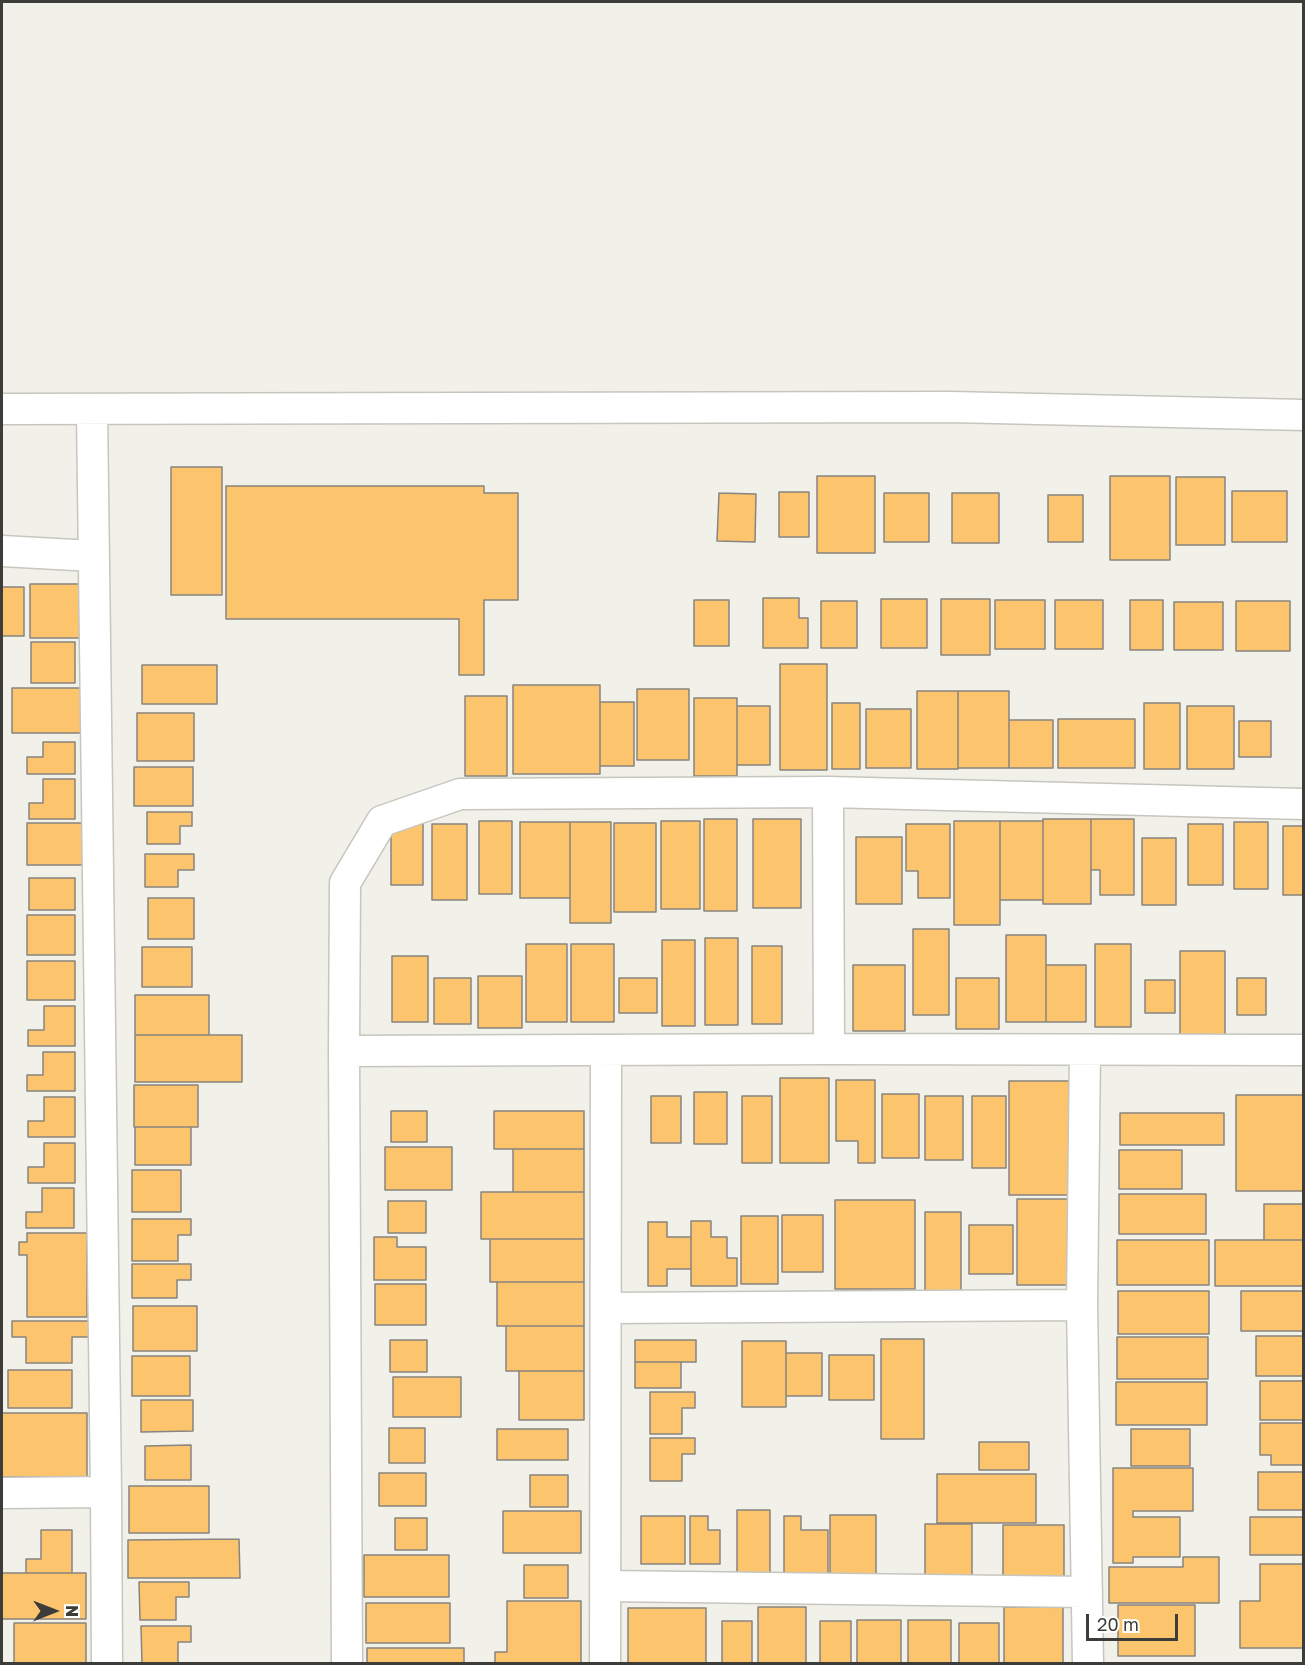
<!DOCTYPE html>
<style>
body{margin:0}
#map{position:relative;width:1305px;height:1665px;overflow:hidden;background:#f1f1ea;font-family:"Golos Text",sans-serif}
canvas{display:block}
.frame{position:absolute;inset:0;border:3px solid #3c3c39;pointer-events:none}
.north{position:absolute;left:24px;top:1581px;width:60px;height:60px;-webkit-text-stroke:4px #fffffe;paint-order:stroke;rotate:90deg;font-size:16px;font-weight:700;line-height:24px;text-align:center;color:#3c3c39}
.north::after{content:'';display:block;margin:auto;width:21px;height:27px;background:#3c3c39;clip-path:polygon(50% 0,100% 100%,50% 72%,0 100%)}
.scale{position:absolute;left:1086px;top:1614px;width:92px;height:27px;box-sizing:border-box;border:3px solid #3c3c39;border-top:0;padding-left:8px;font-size:18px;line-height:21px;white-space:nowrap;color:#3c3c39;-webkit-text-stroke:4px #fffffe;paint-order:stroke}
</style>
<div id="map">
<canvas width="1305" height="1665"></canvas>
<div class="frame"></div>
<div class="north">N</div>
<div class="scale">20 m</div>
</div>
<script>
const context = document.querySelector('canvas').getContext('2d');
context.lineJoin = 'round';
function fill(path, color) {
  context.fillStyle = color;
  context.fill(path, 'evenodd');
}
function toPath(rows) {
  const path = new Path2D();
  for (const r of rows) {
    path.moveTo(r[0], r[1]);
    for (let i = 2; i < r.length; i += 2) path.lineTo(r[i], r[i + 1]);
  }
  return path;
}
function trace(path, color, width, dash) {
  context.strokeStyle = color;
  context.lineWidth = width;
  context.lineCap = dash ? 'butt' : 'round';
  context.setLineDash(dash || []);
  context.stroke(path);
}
const building = toPath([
 [171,467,222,467,222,595,171,595,171,467],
 [817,476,875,476,875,553,817,553,817,476],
 [1110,476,1170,476,1170,560,1110,560,1110,476],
 [1176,477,1225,477,1225,545,1176,545,1176,477],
 [226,486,484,486,484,493,518,493,518,600,484,600,484,675,459,675,459,619,226,619,226,486],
 [1232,491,1287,491,1287,542,1232,542,1232,491],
 [779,492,809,492,809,537,779,537,779,492],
 [719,493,756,494,755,542,717,541,719,493],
 [884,493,929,493,929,542,884,542,884,493],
 [952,493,999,493,999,543,952,543,952,493],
 [1048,495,1083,495,1083,542,1048,542,1048,495],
 [30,584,91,584,91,638,30,638,30,584],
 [2,587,24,587,24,636,2,636,2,587],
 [763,598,799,598,799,618,808,618,808,648,763,648,763,598],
 [881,599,927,599,927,648,881,648,881,599],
 [941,599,990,599,990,655,941,655,941,599],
 [694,600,729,600,729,646,694,646,694,600],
 [995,600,1045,600,1045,649,995,649,995,600],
 [1055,600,1103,600,1103,649,1055,649,1055,600],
 [1130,600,1163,600,1163,650,1130,650,1130,600],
 [821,601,857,601,857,648,821,648,821,601],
 [1236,601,1290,601,1290,651,1236,651,1236,601],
 [1174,602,1223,602,1223,650,1174,650,1174,602],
 [31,642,75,642,75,683,31,683,31,642],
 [780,664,827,664,827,770,780,770,780,664],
 [142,665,217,665,217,704,142,704,142,665],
 [513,685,600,685,600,774,513,774,513,685],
 [12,688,87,688,87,733,12,733,12,688],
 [637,689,689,689,689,760,637,760,637,689],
 [917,691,958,691,958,769,917,769,917,691],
 [958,691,1009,691,1009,768,958,768,958,691],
 [465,696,507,696,507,776,465,776,465,696],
 [694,698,737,698,737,776,694,776,694,698],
 [600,702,634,702,634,766,600,766,600,702],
 [832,703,860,703,860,769,832,769,832,703],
 [1144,703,1180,703,1180,769,1144,769,1144,703],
 [737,706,770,706,770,765,737,765,737,706],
 [1187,706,1234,706,1234,769,1187,769,1187,706],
 [866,709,911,709,911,768,866,768,866,709],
 [137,713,194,713,194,761,137,761,137,713],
 [1058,719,1135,719,1135,768,1058,768,1058,719],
 [1009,720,1053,720,1053,768,1009,768,1009,720],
 [1239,721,1271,721,1271,757,1239,757,1239,721],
 [43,742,75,742,75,774,27,774,27,757,43,757,43,742],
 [134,767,193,767,193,806,134,806,134,767],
 [43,779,75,779,75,819,29,819,29,803,43,803,43,779],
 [147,812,192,812,192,826,180,826,180,844,147,844,147,812],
 [704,819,737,819,737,911,704,911,704,819],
 [753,819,801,819,801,908,753,908,753,819],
 [1043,819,1091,819,1091,904,1043,904,1043,819],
 [1091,819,1134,819,1134,895,1100,895,1100,870,1091,870,1091,819],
 [479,821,512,821,512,894,479,894,479,821],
 [661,821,700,821,700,909,661,909,661,821],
 [954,821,1000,821,1000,925,954,925,954,821],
 [1000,821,1043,821,1043,900,1000,900,1000,821],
 [520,822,570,822,570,898,520,898,520,822],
 [570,822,611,822,611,923,570,923,570,822],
 [1234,822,1268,822,1268,889,1234,889,1234,822],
 [27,823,88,823,88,865,27,865,27,823],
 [391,823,423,823,423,885,391,885,391,823],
 [614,823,656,823,656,912,614,912,614,823],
 [432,824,467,824,467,900,432,900,432,824],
 [906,824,950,824,950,898,918,898,918,871,906,871,906,824],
 [1188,824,1223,824,1223,885,1188,885,1188,824],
 [1283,826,1304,826,1304,895,1283,895,1283,826],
 [856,837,902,837,902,904,856,904,856,837],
 [1142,838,1176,838,1176,905,1142,905,1142,838],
 [145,854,194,854,194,870,178,870,178,887,145,887,145,854],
 [29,878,75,878,75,910,29,910,29,878],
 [148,898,194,898,194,939,148,939,148,898],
 [27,915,75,915,75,955,27,955,27,915],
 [913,929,949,929,949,1015,913,1015,913,929],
 [1006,935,1046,935,1046,1022,1006,1022,1006,935],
 [705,938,738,938,738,1025,705,1025,705,938],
 [662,940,695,940,695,1026,662,1026,662,940],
 [526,944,567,944,567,1022,526,1022,526,944],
 [571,944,614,944,614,1022,571,1022,571,944],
 [1095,944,1131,944,1131,1027,1095,1027,1095,944],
 [752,946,782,946,782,1024,752,1024,752,946],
 [142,947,192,947,192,987,142,987,142,947],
 [1180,951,1225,951,1225,1039,1180,1039,1180,951],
 [392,956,428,956,428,1022,392,1022,392,956],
 [27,961,75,961,75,1000,27,1000,27,961],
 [853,965,905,965,905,1031,853,1031,853,965],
 [1046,965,1086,965,1086,1022,1046,1022,1046,965],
 [478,976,522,976,522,1028,478,1028,478,976],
 [434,978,471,978,471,1024,434,1024,434,978],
 [619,978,657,978,657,1013,619,1013,619,978],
 [956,978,999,978,999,1029,956,1029,956,978],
 [1237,978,1266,978,1266,1015,1237,1015,1237,978],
 [1145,980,1175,980,1175,1013,1145,1013,1145,980],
 [135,995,209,995,209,1035,135,1035,135,995],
 [44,1006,75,1006,75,1046,28,1046,28,1030,44,1030,44,1006],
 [135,1035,242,1035,242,1082,135,1082,135,1035],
 [43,1052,75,1052,75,1091,27,1091,27,1075,43,1075,43,1052],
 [780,1078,829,1078,829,1163,780,1163,780,1078],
 [836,1080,875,1080,875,1163,858,1163,858,1141,836,1141,836,1080],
 [1009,1081,1070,1081,1070,1195,1009,1195,1009,1081],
 [134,1085,198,1085,198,1127,134,1127,134,1085],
 [694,1092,727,1092,727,1144,694,1144,694,1092],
 [882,1094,919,1094,919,1158,882,1158,882,1094],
 [1236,1095,1304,1095,1304,1191,1236,1191,1236,1095],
 [651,1096,681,1096,681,1143,651,1143,651,1096],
 [742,1096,772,1096,772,1163,742,1163,742,1096],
 [925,1096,963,1096,963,1160,925,1160,925,1096],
 [972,1096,1006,1096,1006,1168,972,1168,972,1096],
 [44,1097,75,1097,75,1137,28,1137,28,1121,44,1121,44,1097],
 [391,1111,427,1111,427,1142,391,1142,391,1111],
 [494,1111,584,1111,584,1149,494,1149,494,1111],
 [1120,1113,1224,1113,1224,1145,1120,1145,1120,1113],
 [135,1127,191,1127,191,1165,135,1165,135,1127],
 [44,1143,75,1143,75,1183,28,1183,28,1167,44,1167,44,1143],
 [385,1147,452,1147,452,1190,385,1190,385,1147],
 [513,1149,584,1149,584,1192,513,1192,513,1149],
 [1119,1150,1182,1150,1182,1189,1119,1189,1119,1150],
 [132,1170,181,1170,181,1212,132,1212,132,1170],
 [42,1188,74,1188,74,1228,26,1228,26,1212,42,1212,42,1188],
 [481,1192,584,1192,584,1239,481,1239,481,1192],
 [1119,1194,1206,1194,1206,1234,1119,1234,1119,1194],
 [1017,1199,1069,1199,1069,1285,1017,1285,1017,1199],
 [835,1200,915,1200,915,1289,835,1289,835,1200],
 [388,1201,426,1201,426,1233,388,1233,388,1201],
 [1264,1204,1304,1204,1304,1240,1264,1240,1264,1204],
 [925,1212,961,1212,961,1291,925,1291,925,1212],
 [782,1215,823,1215,823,1272,782,1272,782,1215],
 [741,1216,778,1216,778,1284,741,1284,741,1216],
 [132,1219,191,1219,191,1235,178,1235,178,1261,132,1261,132,1219],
 [691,1221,711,1221,711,1237,727,1237,727,1258,737,1258,737,1286,691,1286,691,1221],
 [648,1222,667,1222,667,1237,691,1237,691,1269,667,1269,667,1286,648,1286,648,1222],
 [969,1225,1013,1225,1013,1274,969,1274,969,1225],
 [27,1233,87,1233,87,1317,27,1317,27,1255,19,1255,19,1242,27,1242,27,1233],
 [374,1237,397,1237,397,1247,426,1247,426,1280,374,1280,374,1237],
 [490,1239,584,1239,584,1282,490,1282,490,1239],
 [1117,1240,1209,1240,1209,1285,1117,1285,1117,1240],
 [1215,1240,1304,1240,1304,1286,1215,1286,1215,1240],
 [132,1264,191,1264,191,1280,177,1280,177,1298,132,1298,132,1264],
 [497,1282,584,1282,584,1326,497,1326,497,1282],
 [375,1284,426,1284,426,1325,375,1325,375,1284],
 [1118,1291,1209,1291,1209,1334,1118,1334,1118,1291],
 [1241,1291,1304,1291,1304,1331,1241,1331,1241,1291],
 [133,1306,197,1306,197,1351,133,1351,133,1306],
 [12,1321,90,1321,90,1337,72,1337,72,1363,26,1363,26,1337,12,1337,12,1321],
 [506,1326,584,1326,584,1371,506,1371,506,1326],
 [1256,1336,1304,1336,1304,1376,1256,1376,1256,1336],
 [1117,1337,1208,1337,1208,1379,1117,1379,1117,1337],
 [881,1339,924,1339,924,1439,881,1439,881,1339],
 [390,1340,427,1340,427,1372,390,1372,390,1340],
 [635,1340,696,1340,696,1362,635,1362,635,1340],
 [742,1341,786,1341,786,1407,742,1407,742,1341],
 [786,1353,822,1353,822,1396,786,1396,786,1353],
 [829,1355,874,1355,874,1400,829,1400,829,1355],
 [132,1356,190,1356,190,1396,132,1396,132,1356],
 [635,1362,681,1362,681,1388,635,1388,635,1362],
 [8,1370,72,1370,72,1408,8,1408,8,1370],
 [519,1371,584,1371,584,1420,519,1420,519,1371],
 [393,1377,461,1377,461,1417,393,1417,393,1377],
 [1260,1381,1304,1381,1304,1420,1260,1420,1260,1381],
 [1116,1382,1207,1382,1207,1425,1116,1425,1116,1382],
 [650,1392,695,1392,695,1408,682,1408,682,1434,650,1434,650,1392],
 [141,1400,193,1400,193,1431,141,1432,141,1400],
 [2,1413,87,1413,87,1477,2,1477,2,1413],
 [1260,1423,1304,1423,1304,1465,1271,1465,1271,1455,1260,1455,1260,1423],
 [389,1428,425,1428,425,1463,389,1463,389,1428],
 [497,1429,568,1429,568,1460,497,1460,497,1429],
 [1131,1429,1190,1429,1190,1466,1131,1466,1131,1429],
 [650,1438,695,1438,695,1454,682,1454,682,1481,650,1481,650,1438],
 [979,1442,1029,1442,1029,1470,979,1470,979,1442],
 [191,1445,191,1480,145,1480,145,1446,191,1445],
 [1113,1468,1193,1468,1193,1511,1133,1511,1133,1517,1180,1517,1180,1557,1133,1557,1133,1563,1113,1563,1113,1468],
 [1258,1472,1304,1472,1304,1510,1258,1510,1258,1472],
 [379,1473,426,1473,426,1506,379,1506,379,1473],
 [937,1474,1036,1474,1036,1523,937,1523,937,1474],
 [530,1475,568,1475,568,1507,530,1507,530,1475],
 [129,1486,209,1486,209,1533,129,1533,129,1486],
 [737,1510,770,1510,770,1580,737,1580,737,1510],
 [503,1511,581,1511,581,1553,503,1553,503,1511],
 [830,1515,876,1515,876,1579,830,1579,830,1515],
 [641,1516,685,1516,685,1564,641,1564,641,1516],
 [690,1516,708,1516,708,1530,720,1530,720,1564,690,1564,690,1516],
 [784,1516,801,1516,801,1530,828,1530,828,1576,784,1576,784,1516],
 [1250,1517,1304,1517,1304,1555,1250,1555,1250,1517],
 [395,1518,427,1518,427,1550,395,1550,395,1518],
 [925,1524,972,1524,972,1580,925,1580,925,1524],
 [1003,1525,1064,1525,1064,1579,1003,1579,1003,1525],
 [41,1530,72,1530,72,1573,26,1573,26,1559,41,1559,41,1530],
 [239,1539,240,1578,128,1578,128,1540,239,1539],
 [364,1555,449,1555,449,1597,364,1597,364,1555],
 [1183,1557,1219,1557,1219,1603,1109,1603,1109,1567,1183,1567,1183,1557],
 [1260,1564,1304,1564,1304,1648,1240,1648,1240,1601,1260,1601,1260,1564],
 [524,1565,568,1565,568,1598,524,1598,524,1565],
 [2,1573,86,1573,86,1619,2,1619,2,1573],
 [139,1582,189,1582,189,1597,176,1597,176,1620,140,1620,139,1582],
 [507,1601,581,1601,581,1664,495,1664,495,1652,507,1652,507,1601],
 [366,1603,450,1603,450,1643,366,1643,366,1603],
 [1118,1605,1195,1605,1195,1656,1118,1656,1118,1605],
 [758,1607,806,1607,806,1664,758,1664,758,1607],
 [1004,1607,1063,1607,1063,1664,1004,1664,1004,1607],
 [628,1608,706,1608,706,1664,628,1664,628,1608],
 [857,1620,901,1620,901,1664,857,1664,857,1620],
 [908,1620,951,1620,951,1664,908,1664,908,1620],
 [722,1621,752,1621,752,1664,722,1664,722,1621],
 [820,1621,851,1621,851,1664,820,1664,820,1621],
 [14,1623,86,1623,86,1664,14,1664,14,1623],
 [959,1623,999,1623,999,1664,959,1664,959,1623],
 [141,1626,191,1626,191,1642,178,1642,178,1664,142,1664,141,1626],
 [367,1648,464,1648,464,1664,367,1664,367,1648]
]);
fill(building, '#fcc56d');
trace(building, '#88847f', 1.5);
const street = toPath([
 [2,409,950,407,1304,415],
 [92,410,106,1492,107,1664],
 [2,551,93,556],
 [828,792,829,1049],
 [344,1051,829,1049,1304,1050],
 [1085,1051,1082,1305,1088,1664],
 [606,1308,1082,1305],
 [2,1493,106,1492],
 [606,1586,1087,1592],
 [347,1664,344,1051,345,883,382,821,460,794,828,792,1304,804],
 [605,1664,606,1051]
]);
trace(street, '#c6c6bf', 33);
trace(street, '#fff', 30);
</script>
